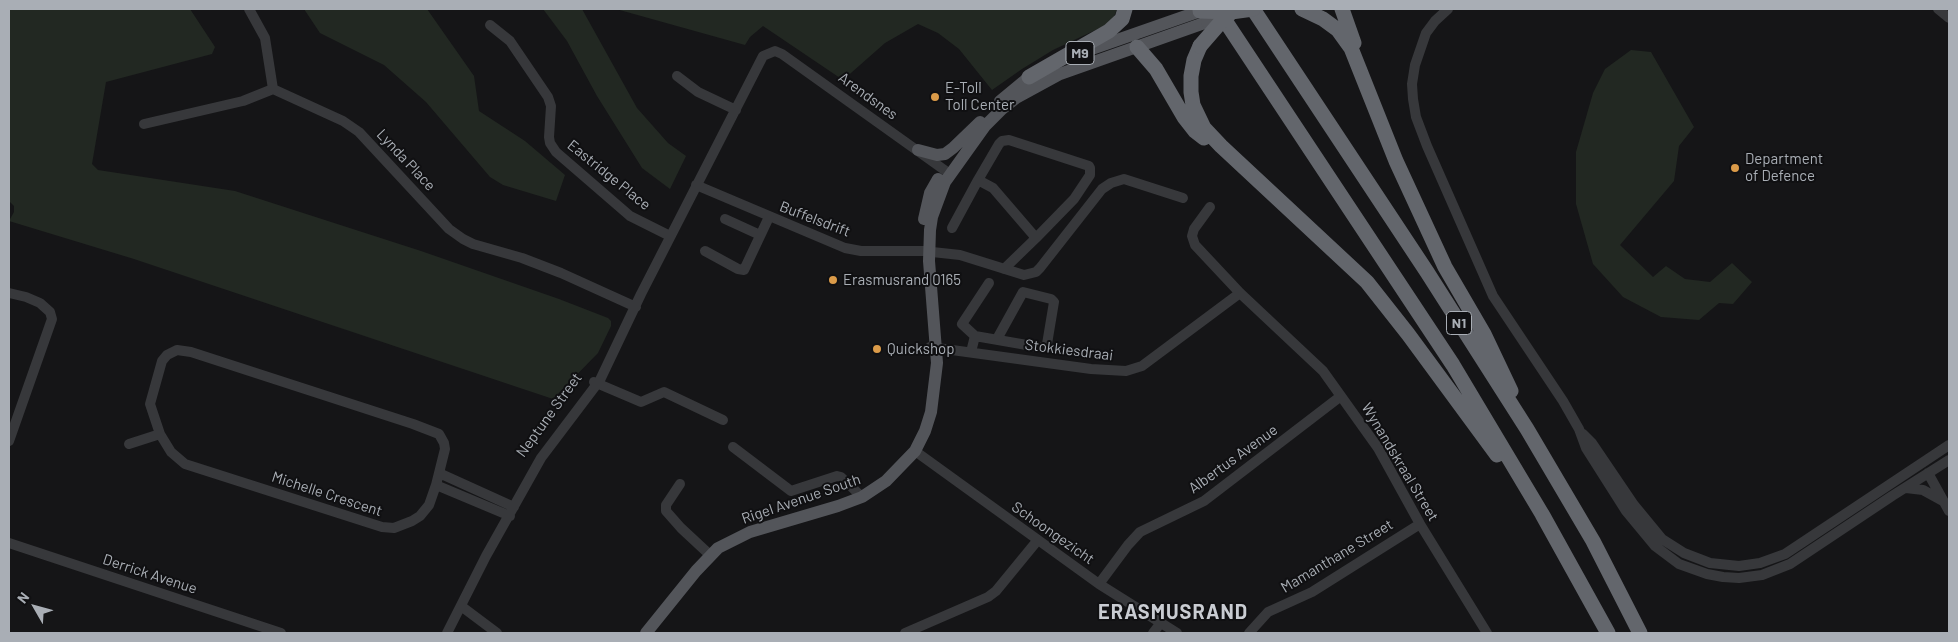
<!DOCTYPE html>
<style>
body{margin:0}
#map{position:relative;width:1958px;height:642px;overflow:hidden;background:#151517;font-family:Barlow,sans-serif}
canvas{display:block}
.frame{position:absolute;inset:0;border:10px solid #a9aeb5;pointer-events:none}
.north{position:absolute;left:10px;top:582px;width:50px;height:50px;-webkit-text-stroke:4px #101012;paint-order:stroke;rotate:308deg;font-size:14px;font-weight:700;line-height:20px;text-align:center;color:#a9aeb5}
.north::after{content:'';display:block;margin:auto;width:18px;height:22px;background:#a9aeb5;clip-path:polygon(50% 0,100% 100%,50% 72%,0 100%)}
</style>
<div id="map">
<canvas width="1958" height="642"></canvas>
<div class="frame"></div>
<div class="north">N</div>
</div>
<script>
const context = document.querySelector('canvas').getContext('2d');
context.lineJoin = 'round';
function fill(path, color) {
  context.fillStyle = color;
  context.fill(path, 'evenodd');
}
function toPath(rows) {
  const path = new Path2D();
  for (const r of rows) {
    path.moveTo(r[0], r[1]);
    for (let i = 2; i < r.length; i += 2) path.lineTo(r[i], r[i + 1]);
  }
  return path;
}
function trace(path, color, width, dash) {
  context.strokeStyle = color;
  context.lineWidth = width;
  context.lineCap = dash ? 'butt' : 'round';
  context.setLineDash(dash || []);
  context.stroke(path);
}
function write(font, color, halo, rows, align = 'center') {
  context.font = font + ' Barlow,sans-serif';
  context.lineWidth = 4;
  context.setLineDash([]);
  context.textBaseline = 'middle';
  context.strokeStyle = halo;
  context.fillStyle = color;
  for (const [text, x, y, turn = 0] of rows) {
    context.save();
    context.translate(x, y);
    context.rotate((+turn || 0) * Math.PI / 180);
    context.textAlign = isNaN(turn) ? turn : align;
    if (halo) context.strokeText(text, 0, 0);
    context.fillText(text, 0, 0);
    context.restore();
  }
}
fill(toPath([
 [9,9,190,9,215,47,212,54,106,82,92,164,98,170,235,191,421,251,559,299,608,318,611,321,611,326,598,353,553,399,134,259,9,221,14,212,14,206,9,201],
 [304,9,427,9,474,76,479,111,525,141,565,175,556,201,503,185,490,177,426,102,384,65,320,33],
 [543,9,582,9,637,108,668,143,686,156,670,189,642,168,597,96,567,41],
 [616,9,1117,9,1113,19,1104,26,1053,50,1022,69,992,90,959,49,938,33,918,24,885,43,843,80,763,26,750,37,745,45],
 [1631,50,1651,52,1694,127,1679,146,1674,181,1620,245,1653,277,1666,266,1685,279,1710,282,1732,263,1752,282,1733,304,1719,303,1699,320,1661,317,1623,297,1593,264,1576,204,1576,152,1593,93,1605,69]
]), '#222822');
trace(toPath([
 [249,9,265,38,273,89],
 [1448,9,1435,21,1426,33,1415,65,1412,84,1413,99,1416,117,1427,146,1493,296,1563,401,1579,429,1586,448,1626,511,1655,546,1679,564,1707,574,1723,577,1739,578,1762,575,1790,564,1892,496,1949,460],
 [1938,9,1949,18],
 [490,25,510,41,548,97,551,106,549,137,550,143,556,152,630,216,670,236],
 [677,76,698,92,736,110],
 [144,124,243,101,273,89,343,121,359,132,449,229,463,239,473,244,522,258,561,273,636,307],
 [978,180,999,144,1002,141,1009,140,1089,166,1090,168,1090,175,1074,199,1036,238],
 [696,185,845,248,861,251,923,251,960,255,1024,275,1036,272,1040,268,1102,189,1111,183,1124,179,1183,198],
 [1210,207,1194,229,1192,236,1195,245,1240,293,1323,371,1378,448,1420,524,1487,633],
 [725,219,760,235],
 [952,228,978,180,993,188,1036,238,1004,269],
 [705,251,738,269,744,270,769,217],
 [9,293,26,297,40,303,50,312,52,319,9,441],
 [975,336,962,324,989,283],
 [930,347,1091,369,1126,371,1142,366,1240,293],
 [177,350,191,352,413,424,439,434,444,443,445,449,436,485,429,505,420,516,412,521,394,528,382,527,185,464,171,452,160,434,150,404,162,361,167,355,177,350],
 [971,352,975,336,1044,348,1047,344,1054,302,1051,299,1023,292,997,339],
 [594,382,641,402,664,392,723,420],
 [1583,434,1592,443,1634,505,1662,539,1684,553,1710,563,1739,566,1760,563,1785,554,1949,445],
 [129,444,160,434],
 [733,447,791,491,837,476,841,477,862,497],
 [915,451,1099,584,1177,633],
 [439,473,514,507],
 [1928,473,1949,511],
 [680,484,666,505,666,511,681,528,710,555],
 [436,485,510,516],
 [1906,488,1923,490,1943,501],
 [9,543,281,633],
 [1099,584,1128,545,1140,532,1204,501,1341,396],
 [461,606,497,633],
 [447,633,486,556,541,458,600,380,641,294,763,56,775,51,782,54,950,174],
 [905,633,988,597,996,591,1037,541],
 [1153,633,1160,624],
 [1249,633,1268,612,1312,592,1420,524]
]), '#37383b', 10);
trace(toPath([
 [1083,52,1206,9],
 [1000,101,1029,77,1038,73],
 [918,150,937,155,945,154,953,148,980,122],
 [924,219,930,193,938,179],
 [646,633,696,571,718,548,750,532,838,506,862,497,886,481,915,451,925,431,931,412,937,363,929,261,930,230,932,217,945,182,985,126,1002,109,1016,98,1060,74,1207,22]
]), '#53555a', 12);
trace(toPath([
 [1253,9,1427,272,1527,429,1593,541,1640,633],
 [1302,9,1323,19,1338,30,1351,48,1396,161,1445,267,1484,334,1511,391],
 [1342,9,1354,43],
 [1218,10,1453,365,1542,514,1608,633],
 [1200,46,1194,60,1191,76,1191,92,1193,105,1204,128,1221,146,1367,282,1408,334,1497,455],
 [1137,47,1156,69,1184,117,1195,131,1204,138],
 [1029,77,1109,31,1122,19,1125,9]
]), '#63666c', 15);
trace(toPath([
 [1207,22,1227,14]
]), '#53555a', 12);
trace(toPath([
 [1200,11,1231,12,1253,9],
 [1200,46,1220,23,1235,9]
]), '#63666c', 15);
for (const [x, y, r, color] of [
 [935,97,5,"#db9b49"],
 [1735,168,5,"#db9b49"],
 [833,280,5,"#db9b49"],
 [877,349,5,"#db9b49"]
]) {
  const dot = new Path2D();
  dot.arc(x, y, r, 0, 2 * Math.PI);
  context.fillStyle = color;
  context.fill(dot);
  trace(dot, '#101012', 2);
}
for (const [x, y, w] of [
 [1080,53,28],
 [1459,323,25]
]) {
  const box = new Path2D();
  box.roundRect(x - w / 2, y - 11.5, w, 23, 4);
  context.fillStyle = '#101012';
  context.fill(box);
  trace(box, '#a9aeb5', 1);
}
write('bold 14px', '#a9aeb5', null, [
 ["M9",1080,53],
 ["N1",1459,323]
]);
write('15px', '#a9aeb5', '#101012', [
 ["E-Toll",945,88],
 ["Toll Center",945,105],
 ["Department",1745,159],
 ["of Defence",1745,176],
 ["Erasmusrand 0165",843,280],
 ["Quickshop",887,349]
], 'left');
write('15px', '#a9aeb5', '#101012', [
 ["Arendsnes",868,96,36],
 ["Lynda Place",406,160,47],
 ["Eastridge Place",609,175,39],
 ["Buffelsdrift",815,219,21],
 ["Stokkiesdraai",1069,350,7],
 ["Neptune Street",549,415,-54],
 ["Albertus Avenue",1233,459,-36],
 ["Wynandskraal Street",1400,462,59],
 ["Michelle Crescent",327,494,18],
 ["Rigel Avenue South",801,499,-19],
 ["Schoongezicht",1053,533,35],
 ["Mamanthane Street",1337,556,-31],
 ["Derrick Avenue",150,574,18]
]);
context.letterSpacing = '1px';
write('bold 20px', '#c9ccd2', '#101012', [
 ["ERASMUSRAND",1173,612]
]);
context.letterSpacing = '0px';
</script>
